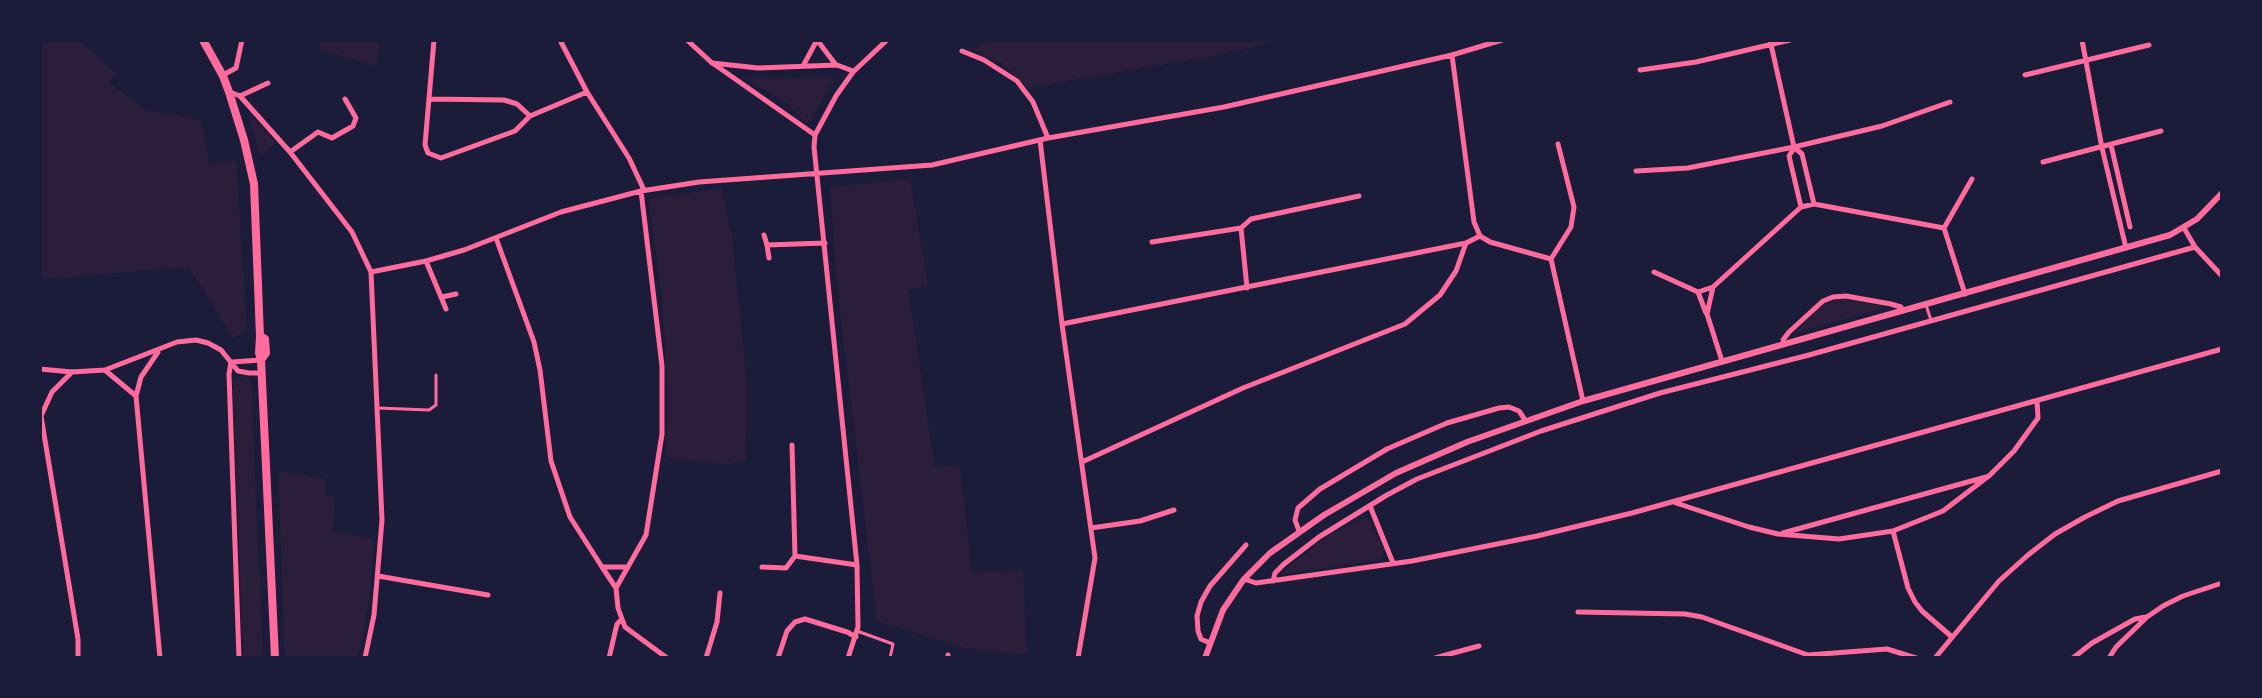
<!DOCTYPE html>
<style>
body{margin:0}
#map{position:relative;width:2262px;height:698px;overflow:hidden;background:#1b1b3a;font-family:Arial,sans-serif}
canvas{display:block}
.frame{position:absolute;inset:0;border:42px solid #1b1b3a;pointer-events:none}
</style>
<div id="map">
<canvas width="2262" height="698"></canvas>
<div class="frame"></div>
</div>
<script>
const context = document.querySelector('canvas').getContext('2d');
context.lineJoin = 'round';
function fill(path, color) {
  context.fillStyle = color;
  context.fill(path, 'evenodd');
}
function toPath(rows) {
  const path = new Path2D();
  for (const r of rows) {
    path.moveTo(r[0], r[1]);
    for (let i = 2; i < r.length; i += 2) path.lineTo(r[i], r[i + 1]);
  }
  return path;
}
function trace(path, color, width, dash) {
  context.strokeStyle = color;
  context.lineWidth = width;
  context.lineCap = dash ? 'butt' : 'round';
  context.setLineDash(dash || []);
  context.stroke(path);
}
fill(toPath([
 [40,40,78,40,117,74,109,82,143,109,201,120,210,165,236,160,247,330,233,338,189,267,40,279],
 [320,40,380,40,377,66,320,50],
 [989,40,1283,40,1213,56,1028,88,1002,63,973,50],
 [826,76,832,77,833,80,810,122,806,123,788,104,746,78,781,79],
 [248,112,276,143,260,156],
 [910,179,928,286,908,290,935,467,960,465,972,573,1023,570,1027,655,965,648,877,621,838,294,830,187],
 [724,188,722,193,732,237,747,384,746,460,725,465,666,457,668,392,664,328,661,288,648,199],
 [1838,298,1889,307,1794,333,1821,307],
 [240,375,251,380,263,658,243,658,233,381],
 [278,471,326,479,325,495,334,497,335,516,332,532,374,539,369,603,358,658,285,658],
 [1367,517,1384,550,1380,560,1284,574,1282,572,1328,536]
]), '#2a1e3b');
trace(toPath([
 [1926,305,1931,320],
 [378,408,429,410,436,405,436,375],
 [857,631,893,644,890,658]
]), '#ff6b9d', 3);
trace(toPath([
 [434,40,425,145,428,153,441,158,515,131,530,116,587,92],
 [560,40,587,92,629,158,644,190],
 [687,40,711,62,815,135],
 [817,40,836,65],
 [1770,40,1794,147,1802,154,1814,204],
 [2082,40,2102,148,2126,248],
 [962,51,984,60,1017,81,1033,102,1048,138],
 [1452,55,1474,222,1480,236,1490,242,1551,259,1583,401],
 [712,63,758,68,837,65,853,71],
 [803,66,817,40],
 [1640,70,1696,62,1790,40],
 [223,75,236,68,242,40],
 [2025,75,2149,45],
 [230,92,240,96,290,152,352,232,371,272,382,520,374,615,365,658],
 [240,96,268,83],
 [429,99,504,100,517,104,530,116],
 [1040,140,1062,324,1095,558,1078,658],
 [2111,145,2130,227],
 [1794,148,1789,156,1801,207],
 [290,152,318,132,332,138,353,126,356,118,345,99],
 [2043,162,2161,131],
 [1636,171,1688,168,1794,147,1882,126,1950,102],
 [641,191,662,366,662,434,646,535,616,588,618,608,625,627,667,658],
 [1241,228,1251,219,1359,196],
 [1944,228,1972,179],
 [2184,228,2195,247,2222,276],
 [764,235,767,245,825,243],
 [496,238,534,342,540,370,551,461,570,517,602,567,628,567],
 [1152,242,1241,228,1247,288],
 [767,245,769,258],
 [1551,259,1571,227,1574,207,1558,144],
 [426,261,446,309],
 [371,272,426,261,464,250,561,212,641,191,699,182,932,165,1048,138,1224,107,1452,55,1502,40],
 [1654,272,1698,292,1713,287],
 [1698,292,1706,313],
 [442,297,456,294],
 [1062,324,1466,243,1480,236],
 [1784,344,1783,340,1789,332,1823,301,1833,297,1846,296,1891,304,1901,307,1903,311],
 [1722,361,1707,314,1713,287,1801,207,1814,204,1944,228,1965,294],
 [231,362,229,374,239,658],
 [232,362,261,360],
 [40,369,72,372,105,370,177,342,196,340,208,343,221,350,238,371,249,373,261,373],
 [106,371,136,396,141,377,158,352],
 [136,396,160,658],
 [40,414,41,416,52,392,72,372],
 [41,416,78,639,78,658],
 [792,445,795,556],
 [1082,462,1243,388,1405,324,1440,295,1456,271,1466,243],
 [1676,503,1749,527,1778,534,1839,539,1893,531,1943,511,1990,475,2014,451,2038,418,2037,401],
 [1370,506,1393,563],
 [1091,528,1140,521,1174,510],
 [1299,531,1295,520,1298,508,1320,489,1387,449,1447,423,1499,408,1509,407,1519,411,1525,420],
 [1893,531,1908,588,1915,602,1922,611,1952,637],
 [1783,533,1986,477],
 [795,556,857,565],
 [602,567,616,588],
 [762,567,786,568,795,556],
 [378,576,488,595],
 [1244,579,1256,583,1412,561,1537,536,1632,513,2222,349],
 [1273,581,1275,573,1284,564,1319,537,1387,495,1417,479,1541,431,1660,393,1809,355,2195,247],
 [1578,612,1685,614,1702,617,1808,655,1887,649,1916,658],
 [1210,643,1201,639,1198,631,1197,616,1201,602,1210,586,1246,545],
 [609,658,617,624,621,620],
 [706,658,717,622,720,593],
 [778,658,787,631,795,622,805,619,847,632,856,637],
 [848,658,858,627,857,565,814,147,815,135,836,96,853,72,887,40],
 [948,658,948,655],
 [1435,658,1479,646],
 [1935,658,1999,581,2028,555,2055,534,2085,517,2118,501,2222,471],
 [2073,658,2092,643,2135,619,2146,617],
 [2109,658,2116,647,2147,617,2163,606,2183,596,2222,583]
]), '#ff6b9d', 5);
trace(toPath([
 [1205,658,1223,610,1244,579,1270,553,1324,515,1396,473,1467,442,1583,401,2170,235,2197,219,2222,193]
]), '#ff6b9d', 6);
trace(toPath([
 [203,40,223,76,229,92,244,140,254,184,260,336,259,353,261,360,275,658],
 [260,336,265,339,266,353,261,360]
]), '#ff6b9d', 8);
</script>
